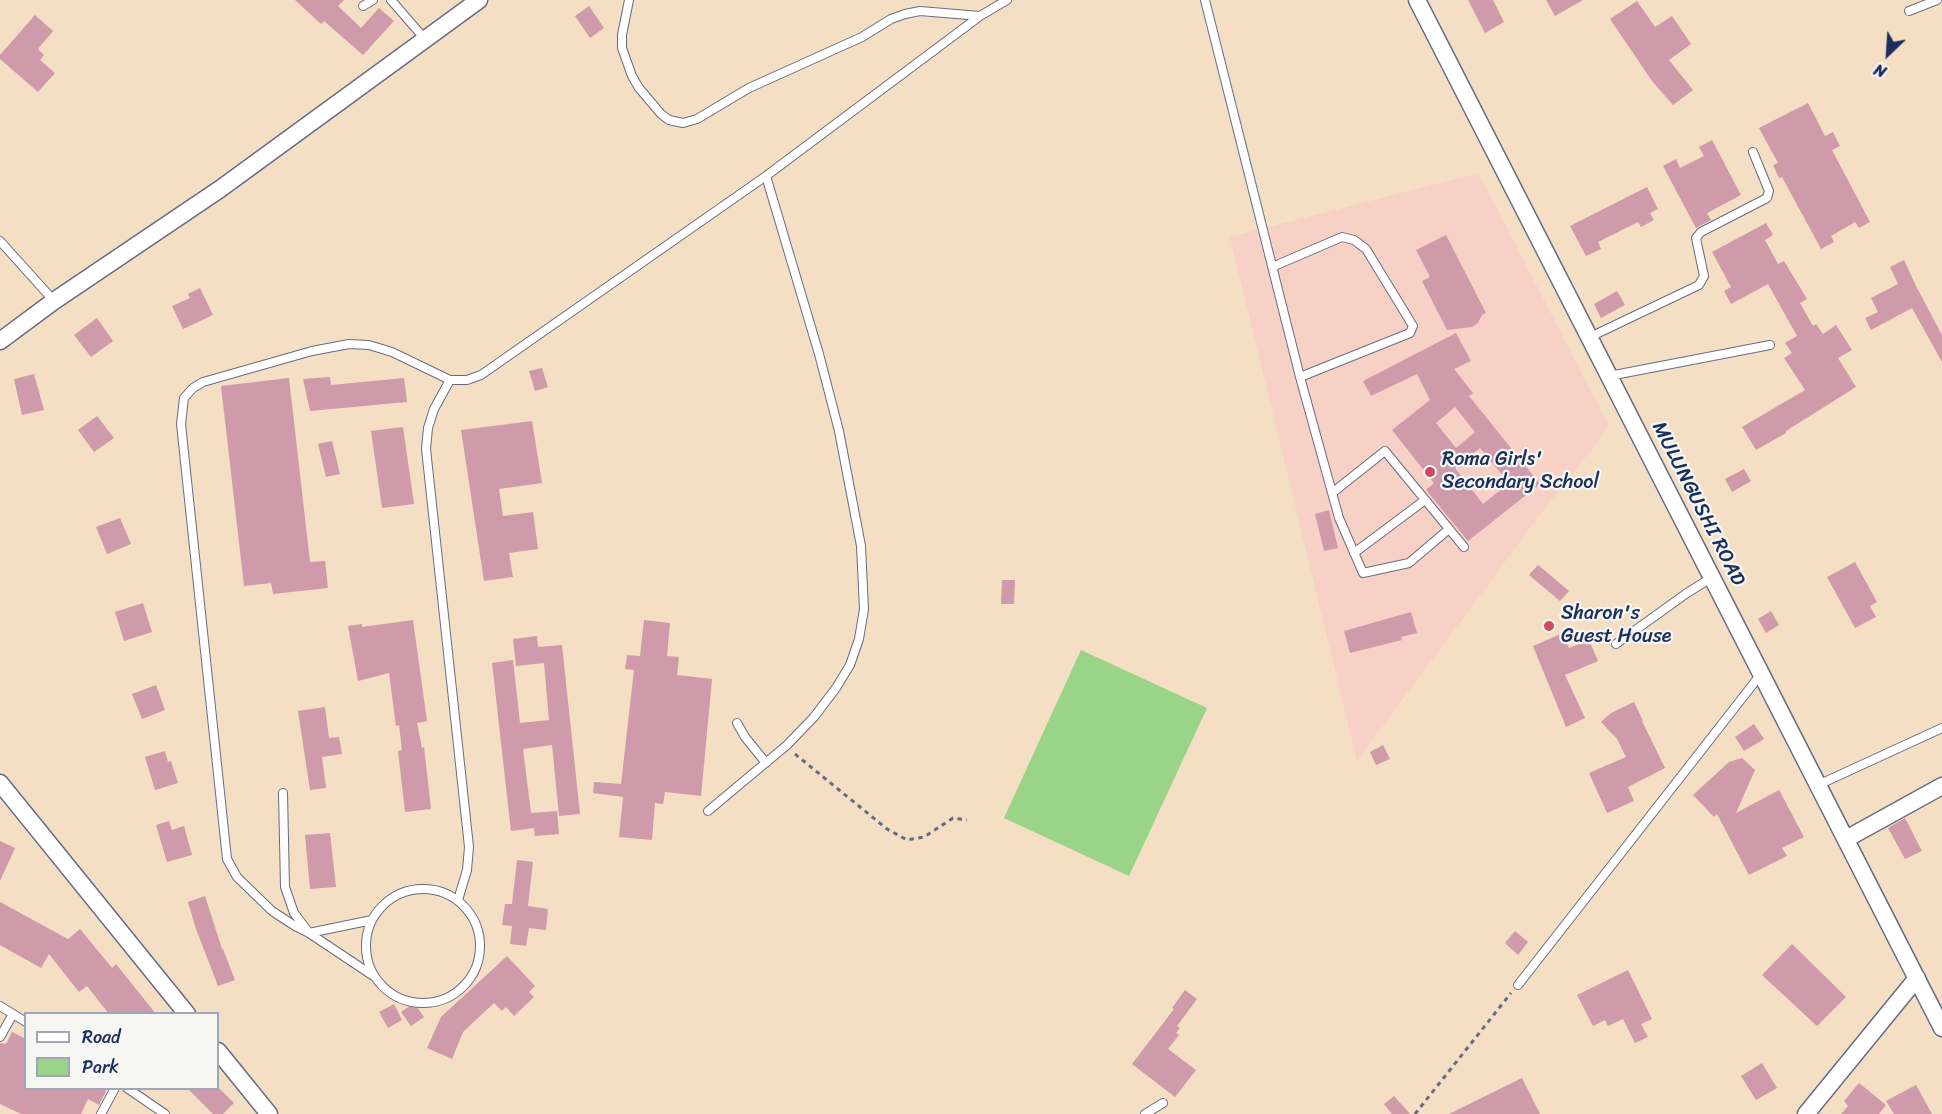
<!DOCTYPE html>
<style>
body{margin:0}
#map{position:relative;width:1942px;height:1114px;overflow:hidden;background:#f4dec4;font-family:Sriracha,sans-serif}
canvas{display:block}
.legend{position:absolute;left:24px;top:1012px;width:195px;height:78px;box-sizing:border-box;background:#f6f6f2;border:2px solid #9ea6b7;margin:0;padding:8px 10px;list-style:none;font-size:18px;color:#1b2f5e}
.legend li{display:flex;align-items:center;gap:12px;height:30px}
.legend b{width:30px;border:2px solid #9ea6b7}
.north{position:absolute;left:1858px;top:24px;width:60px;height:60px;-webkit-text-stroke:4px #f6f6f2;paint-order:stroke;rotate:205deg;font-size:16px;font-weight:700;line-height:24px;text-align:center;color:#1b2f5e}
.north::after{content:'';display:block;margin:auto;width:21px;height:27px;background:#1b2f5e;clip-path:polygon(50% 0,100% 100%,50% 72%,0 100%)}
</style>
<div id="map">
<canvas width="1942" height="1114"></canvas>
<ul class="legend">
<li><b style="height:8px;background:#fff"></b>Road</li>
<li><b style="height:16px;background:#9ad488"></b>Park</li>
</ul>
<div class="north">N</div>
</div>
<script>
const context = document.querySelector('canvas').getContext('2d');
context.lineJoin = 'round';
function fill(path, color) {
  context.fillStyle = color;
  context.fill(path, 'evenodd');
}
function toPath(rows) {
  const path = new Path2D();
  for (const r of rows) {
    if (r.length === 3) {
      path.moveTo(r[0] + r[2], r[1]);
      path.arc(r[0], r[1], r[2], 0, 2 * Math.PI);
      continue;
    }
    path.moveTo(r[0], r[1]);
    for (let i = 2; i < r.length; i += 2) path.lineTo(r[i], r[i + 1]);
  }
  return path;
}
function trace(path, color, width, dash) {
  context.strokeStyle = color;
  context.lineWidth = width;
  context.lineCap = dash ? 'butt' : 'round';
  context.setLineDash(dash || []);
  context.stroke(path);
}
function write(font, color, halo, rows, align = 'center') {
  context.font = font + ' Sriracha,sans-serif';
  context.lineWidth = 4.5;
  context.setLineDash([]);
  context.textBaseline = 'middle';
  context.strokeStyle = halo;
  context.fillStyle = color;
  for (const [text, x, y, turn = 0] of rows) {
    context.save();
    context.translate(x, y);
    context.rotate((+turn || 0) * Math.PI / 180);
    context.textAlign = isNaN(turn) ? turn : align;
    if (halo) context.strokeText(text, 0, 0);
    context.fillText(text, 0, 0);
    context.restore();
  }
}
fill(toPath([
 [1479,173,1609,427,1538,517,1357,761,1230,237]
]), '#f7d1c6');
fill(toPath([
 [1081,650,1207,708,1129,876,1004,818]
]), '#9ad488');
fill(toPath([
 [295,0,344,0,338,6,361,28,379,8,394,21,363,55,324,21,321,24],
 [1468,0,1493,0,1504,22,1485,33],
 [1546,0,1583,0,1555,16],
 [1637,1,1655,27,1672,16,1691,44,1669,60,1693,90,1673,105,1652,81,1610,19],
 [589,6,604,28,590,38,575,16],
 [35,15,53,31,38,49,44,55,40,60,55,73,38,92,0,59,0,55],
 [1808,103,1825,136,1833,132,1840,146,1832,150,1870,222,1859,228,1855,222,1831,236,1834,242,1821,249,1782,177,1779,178,1773,165,1778,163,1759,128],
 [1712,140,1741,195,1707,213,1711,220,1696,228,1663,166,1676,159,1680,168,1704,156,1699,147],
 [1647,187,1658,209,1650,213,1654,220,1641,227,1638,222,1598,242,1601,249,1586,256,1570,226],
 [1766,223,1773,235,1765,240,1778,264,1784,261,1807,299,1800,303,1813,326,1816,324,1823,334,1836,325,1852,350,1838,358,1856,387,1786,431,1786,433,1756,450,1742,427,1805,390,1784,358,1792,353,1785,343,1797,336,1768,284,1731,304,1724,291,1731,287,1712,252],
 [1446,235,1486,313,1482,315,1478,323,1472,327,1447,330,1422,281,1430,277,1416,250],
 [1904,260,1917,288,1942,335,1942,362,1912,308,1871,330,1865,318,1878,312,1871,298,1898,284,1890,267],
 [200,288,213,315,183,329,172,306,190,298,188,294],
 [1617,291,1625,305,1601,318,1594,304],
 [97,318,113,341,91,357,74,335],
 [1456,333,1471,361,1454,369,1473,393,1469,396,1540,484,1468,541,1426,490,1434,483,1392,430,1430,400,1417,374,1371,396,1363,381],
 [1455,407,1475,432,1456,448,1436,423],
 [1480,448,1509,483,1483,504,1455,468],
 [542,368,548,387,535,391,529,371],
 [34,374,44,410,22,415,14,379],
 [330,377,331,385,404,378,407,402,310,411,303,379],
 [289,378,310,562,325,561,328,588,273,594,271,583,244,586,221,386],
 [97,416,114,438,94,452,78,430],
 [532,421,542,483,499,489,503,516,533,512,538,549,509,553,513,577,484,581,461,430],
 [403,427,414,504,382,508,371,431],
 [332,441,340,474,326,477,318,444],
 [1744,469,1751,481,1732,492,1725,479],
 [1329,510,1338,548,1324,551,1315,514],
 [120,518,131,544,107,554,96,527],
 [1855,562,1877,602,1870,606,1876,617,1855,628,1827,577],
 [1538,565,1569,591,1560,601,1529,575],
 [1002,580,1015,580,1014,604,1001,604],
 [143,603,152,632,124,641,115,612],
 [1771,611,1779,625,1766,633,1758,619],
 [1411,612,1417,633,1401,637,1402,640,1350,653,1344,631],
 [413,620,427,721,417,723,422,748,424,747,431,809,405,812,398,751,402,750,399,725,396,726,389,673,358,681,348,626,362,624,362,627],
 [644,620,670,623,667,656,679,657,677,675,712,679,701,796,665,792,663,804,655,803,652,840,619,837,623,797,593,793,594,782,621,784,634,670,625,669,627,655,640,656],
 [1563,633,1569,648,1589,640,1598,661,1565,675,1585,718,1566,727,1533,646],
 [537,636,538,647,562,645,580,814,559,816,552,745,523,749,531,813,557,811,559,834,535,836,534,828,511,831,492,663,513,660,520,723,549,720,544,663,516,666,513,639],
 [156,685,165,710,142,719,132,694],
 [1634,702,1643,721,1642,721,1665,768,1628,787,1634,801,1607,813,1589,773,1626,757,1617,739,1601,722,1611,713],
 [325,707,329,738,339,737,342,754,322,757,326,788,310,790,298,711],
 [1754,724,1764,739,1744,751,1735,737],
 [1383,745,1390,759,1376,765,1370,752],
 [165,751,168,762,171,761,178,783,155,790,145,757],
 [1742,758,1755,770,1736,813,1779,790,1804,837,1782,848,1787,856,1749,875,1717,814,1714,817,1693,795,1729,762],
 [1905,818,1922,851,1905,859,1888,828],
 [169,821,172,830,184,826,192,855,167,862,156,825],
 [330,833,336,887,310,889,305,835],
 [0,841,15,848,0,881],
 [517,860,533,862,528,906,548,909,546,930,529,928,526,946,510,944,512,926,502,925,505,904,512,904],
 [205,896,222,949,223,949,235,980,218,986,196,929,188,902],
 [0,902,68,939,80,929,112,968,116,964,156,1014,109,1014,87,986,79,992,49,954,41,968,0,945],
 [1515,931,1528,942,1518,955,1505,943],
 [1792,944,1846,997,1817,1026,1762,975],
 [507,956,535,986,529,992,534,997,514,1016,506,1007,502,1011,494,1003,463,1032,452,1059,427,1048,441,1017],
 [1628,970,1652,1019,1641,1024,1648,1037,1635,1043,1623,1019,1608,1026,1605,1020,1593,1026,1577,995],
 [1185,990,1197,999,1177,1026,1180,1028,1176,1033,1179,1035,1168,1049,1196,1070,1175,1097,1132,1064,1174,1009,1172,1008],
 [414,1003,424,1017,411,1026,401,1012],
 [394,1004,402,1020,388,1028,379,1012],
 [12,1032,26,1039,26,1089,103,1089,106,1091,99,1105,88,1099,81,1114,21,1114,0,1104,0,1043,6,1044],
 [1762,1063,1777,1088,1756,1100,1741,1076],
 [1522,1078,1540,1114,1449,1114],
 [1859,1083,1886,1105,1879,1114,1841,1114,1848,1106,1844,1101],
 [1916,1085,1932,1114,1894,1114,1886,1101],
 [188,1089,220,1089,234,1103,223,1114,213,1114],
 [1394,1096,1410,1114,1392,1114,1384,1104]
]), '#cf9aa9');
const service = toPath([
 [391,0,424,38],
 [629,0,622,35,622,48,632,76,639,88,661,114,669,120,683,123,697,119,749,88,862,37,891,19,905,14,920,11,980,16],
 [1205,0,1300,377,1339,518,1363,573,1409,563,1449,529],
 [363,6,373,0],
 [1909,11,1937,0],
 [0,241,54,301],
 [1272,267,1342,237,1354,240,1366,249,1413,326,1410,333,1300,377],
 [1590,337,1699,285,1704,276,1696,238,1701,232,1767,198,1769,191,1753,152],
 [1609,376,1770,345],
 [450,380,434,409,428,428,426,449,469,847,467,870,458,900],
 [1332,493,1385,451,1464,547],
 [1354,553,1425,500],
 [1616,644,1687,593,1711,578],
 [737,723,745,737,766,763],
 [1818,785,1942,728],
 [283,793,285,887,294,913,307,930],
 [708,811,787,745,814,717,836,688,850,665,859,639,864,609,861,546,839,431,819,354,766,176],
 [423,946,57],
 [309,933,372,920],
 [375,977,309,933,295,926,272,911,237,877,227,859,181,424,184,398,193,388,203,382,312,351,349,344,369,345,392,352,450,380,467,380,481,375,766,176,980,16,1007,0],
 [1518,985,1761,674],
 [0,1006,26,1022],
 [0,1037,13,1014],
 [127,1088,165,1114],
 [101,1114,115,1088],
 [1145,1114,1163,1103]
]);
const minor = toPath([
 [1417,0,1942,1028],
 [0,341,54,301,220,189,479,0],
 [0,783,187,1014],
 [1846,839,1942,786],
 [218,1051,269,1114],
 [1806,1114,1917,978]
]);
trace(service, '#676c82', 10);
trace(minor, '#676c82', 19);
trace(toPath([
 [795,754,887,829,907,840,924,837,953,818,967,820],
 [1415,1114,1511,993]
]), '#676c82', 3, [4.5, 4.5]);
trace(service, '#fff', 8);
trace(minor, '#fff', 16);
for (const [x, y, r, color] of [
 [1430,472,6,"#d1495b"],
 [1549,626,6,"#d1495b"]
]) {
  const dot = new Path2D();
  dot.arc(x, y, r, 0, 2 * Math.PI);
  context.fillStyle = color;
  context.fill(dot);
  trace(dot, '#f6f6f2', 2);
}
write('20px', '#1b2f5e', '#f6f6f2', [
 ["Roma Girls'",1442,460],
 ["Secondary School",1442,483],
 ["Sharon's",1561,614],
 ["Guest House",1561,637]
], 'left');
write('20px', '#1b2f5e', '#f6f6f2', [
 ["MULUNGUSHI ROAD",1698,504,63]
]);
</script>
